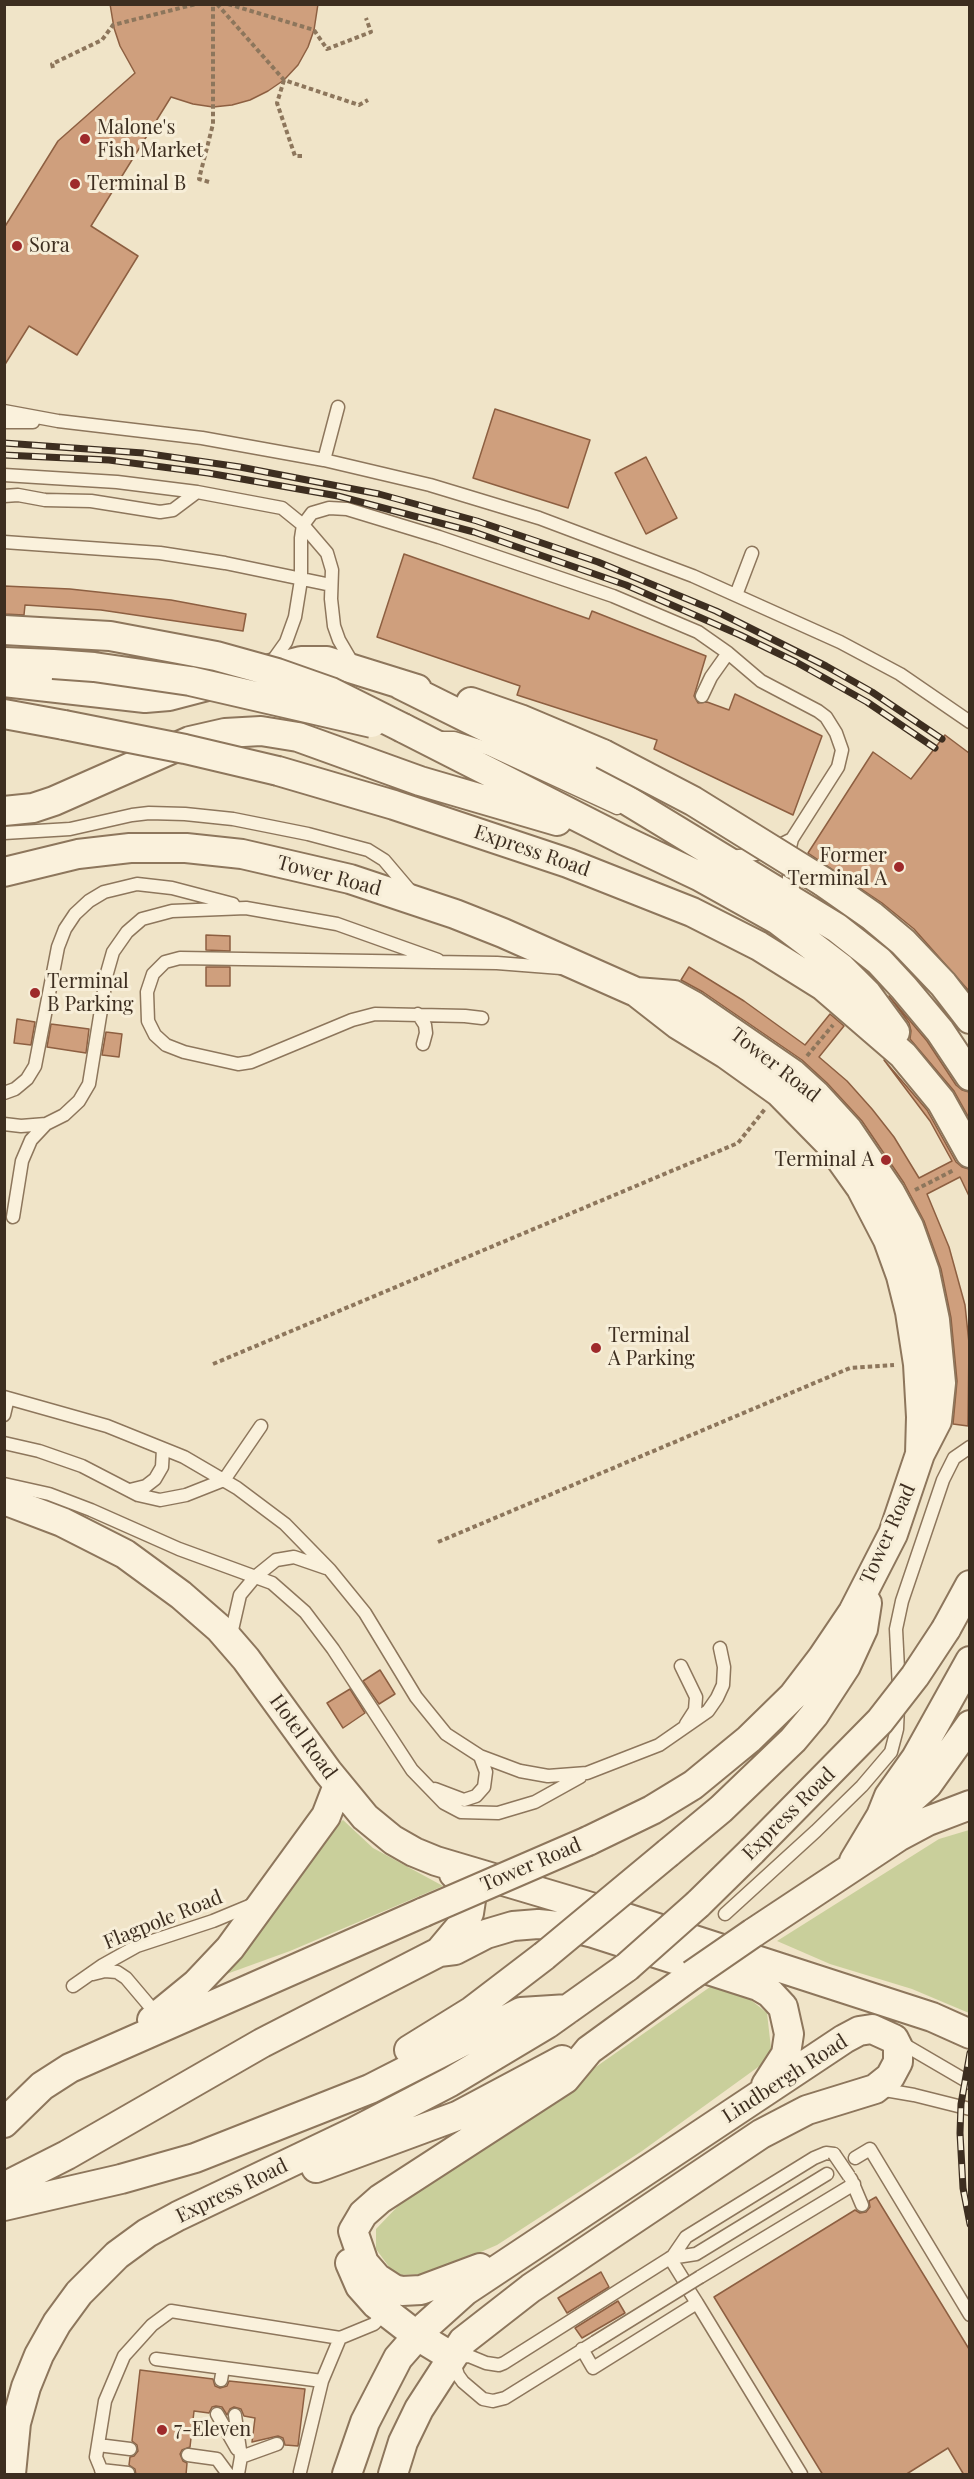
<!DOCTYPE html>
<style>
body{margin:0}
#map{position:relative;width:974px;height:2479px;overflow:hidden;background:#f0e4c8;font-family:"Playfair Display",serif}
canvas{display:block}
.frame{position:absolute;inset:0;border:6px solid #3d2e20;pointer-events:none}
</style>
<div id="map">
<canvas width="974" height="2479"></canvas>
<div class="frame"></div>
</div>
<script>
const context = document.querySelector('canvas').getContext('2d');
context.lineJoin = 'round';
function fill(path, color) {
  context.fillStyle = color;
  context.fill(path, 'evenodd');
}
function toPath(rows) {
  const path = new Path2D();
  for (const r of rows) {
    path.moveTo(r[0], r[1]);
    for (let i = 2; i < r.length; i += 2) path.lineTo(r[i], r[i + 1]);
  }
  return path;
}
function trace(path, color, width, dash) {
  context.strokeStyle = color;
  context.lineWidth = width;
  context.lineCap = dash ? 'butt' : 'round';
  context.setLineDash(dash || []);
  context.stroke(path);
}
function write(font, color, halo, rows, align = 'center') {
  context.font = font + ' "Playfair Display",serif';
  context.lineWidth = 6;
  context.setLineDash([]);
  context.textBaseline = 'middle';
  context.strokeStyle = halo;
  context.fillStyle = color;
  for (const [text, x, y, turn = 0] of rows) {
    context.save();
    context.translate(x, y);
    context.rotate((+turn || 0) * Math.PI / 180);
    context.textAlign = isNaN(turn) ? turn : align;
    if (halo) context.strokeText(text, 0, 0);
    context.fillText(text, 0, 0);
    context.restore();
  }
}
fill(toPath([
 [343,1820,373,1848,443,1886,290,1951,221,1976,327,1833],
 [969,1830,969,2013,912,1989,830,1964,777,1941,939,1839],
 [710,1987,736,1988,767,2013,772,2057,642,2151,497,2245,430,2274,395,2275,376,2249,376,2229,400,2204]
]), '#c9cf9b');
const building = toPath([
 [110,4,318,4,314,30,308,47,298,65,284,80,268,91,250,100,232,105,213,107,193,104,171,97,91,226,138,256,77,355,29,326,4,366,4,228,58,141,135,73,120,46,114,28,110,4],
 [495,409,590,440,568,508,473,478,495,409],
 [646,457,677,518,646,534,615,473,646,457],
 [404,554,589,619,592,611,706,656,694,696,698,703,707,702,729,710,735,694,822,736,793,815,654,749,657,740,517,695,520,686,377,637,404,554],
 [4,586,70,589,171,600,246,614,243,631,101,610,25,605,24,615,4,614,4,586],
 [945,735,969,753,969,991,914,929,882,903,808,853,873,752,911,779,945,735],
 [206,935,230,936,230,951,206,950,206,935],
 [206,967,230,967,230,986,206,986,206,967],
 [689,967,744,1001,805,1045,830,1014,844,1026,819,1057,847,1081,872,1109,894,1137,919,1178,952,1161,930,1121,884,1060,927,1110,956,1162,962,1167,969,1169,969,1196,960,1177,927,1194,949,1247,965,1305,969,1343,968,1426,953,1424,957,1381,951,1318,941,1269,924,1221,904,1183,862,1121,827,1083,802,1060,703,992,681,980,689,967],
 [889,996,927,1041,956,1085,962,1090,969,1092,969,1118,954,1091,910,1039,911,1031,909,1023,889,996],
 [17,1019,35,1022,31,1045,14,1043,17,1019],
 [51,1024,89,1029,86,1053,47,1047,51,1024],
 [106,1032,122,1034,119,1057,102,1055,106,1032],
 [380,1670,395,1694,379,1704,363,1681,380,1670],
 [350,1689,365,1713,343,1728,327,1703,350,1689],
 [876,2197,969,2349,969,2475,964,2475,948,2448,905,2475,823,2475,714,2297,855,2210,860,2213,866,2212,870,2207,869,2201,876,2197],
 [601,2272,609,2287,567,2313,558,2298,601,2272],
 [618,2301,625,2313,582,2338,575,2328,618,2301],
 [140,2370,213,2379,215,2386,220,2388,227,2386,229,2381,305,2389,298,2446,285,2445,283,2438,278,2436,252,2442,255,2418,244,2416,241,2409,234,2407,230,2409,227,2415,222,2407,216,2406,212,2407,209,2413,194,2411,190,2447,182,2450,180,2454,183,2461,187,2463,186,2475,136,2475,135,2469,129,2465,130,2457,134,2456,138,2451,137,2445,132,2441,140,2370]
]);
fill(building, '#cf9f7d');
trace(building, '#8d5f41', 1.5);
const service = toPath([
 [4,411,58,421,202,438,324,460,430,485,539,518,693,576,840,642,900,674,970,722],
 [4,422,33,422],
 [324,460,338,407],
 [4,475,117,482,197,492,282,508,303,525,327,553,332,570,331,599,334,626,339,640,353,664],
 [4,496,18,495,45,500,91,501,160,512,173,510,197,492],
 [4,542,160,553,225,563,331,585],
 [736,595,752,553],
 [271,663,286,642,295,617,301,580,301,538,303,525,312,513,329,508,347,509,439,537,613,596,698,632,728,653],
 [702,696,711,677,728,653,761,681,818,711,826,717,836,733,842,750,838,767,792,839,789,851,789,881,796,896],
 [439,738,454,738,489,749,617,808],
 [4,833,70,829,132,815,149,813,185,814,233,819,308,834,368,850,384,860,412,893],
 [731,857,764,853,792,839],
 [418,1014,425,1025,426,1033,423,1044],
 [482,1018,465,1016,375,1014,352,1020,251,1062,238,1064,184,1052,166,1045,155,1035,148,1021,147,992,153,974,165,962,180,958,497,963,561,968],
 [4,1093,15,1089,27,1079,35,1066,58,947,65,929,75,914,89,901,104,892,137,884,172,888,233,904],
 [4,1124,21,1126,46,1124,64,1115,79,1101,89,1084,107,973,113,952,127,932,142,919,172,911,246,908,337,924,438,960],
 [13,1217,22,1161,31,1140,46,1124],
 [4,1397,107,1426,184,1457,237,1488,285,1524,330,1570,365,1613,416,1697,446,1734,480,1756,520,1771,548,1776,587,1773,659,1745,708,1711,717,1698,723,1685,724,1667,720,1648],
 [4,1415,8,1398],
 [4,1443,39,1451,82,1466,138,1495,160,1500,186,1495,224,1480,261,1426],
 [4,1484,49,1494,91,1510,179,1549,272,1583,305,1612,333,1649,412,1770,444,1803,461,1812,498,1813,535,1802,580,1777],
 [130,1490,146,1486,155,1479,162,1467,163,1449],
 [233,1639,232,1630,240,1595,255,1577,276,1560,294,1557,326,1568],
 [681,1666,696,1697,695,1710,686,1724],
 [899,1689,896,1629,902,1601,943,1480,954,1458,970,1447],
 [435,1789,464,1800,476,1796,484,1787,486,1772,480,1756],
 [725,1914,816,1831,862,1786,891,1752,897,1729,898,1706],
 [93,1974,105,1971,117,1972,126,1978,148,2004,160,2014],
 [73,1986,103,1965,137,1946,213,1921,254,1904],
 [898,2041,970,2083],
 [879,2089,914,2095,970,2109],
 [855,2158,870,2149,970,2315],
 [851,2179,862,2205],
 [673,2256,686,2237,814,2158,826,2153,834,2154],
 [670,2258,683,2279],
 [700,2277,854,2184],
 [690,2292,697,2303],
 [595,2342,505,2398,493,2401,483,2399,463,2382,458,2375,452,2357,469,2356,486,2363,499,2365,504,2363,670,2258,696,2254,827,2174],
 [582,2349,593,2368,697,2303,801,2474],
 [156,2359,322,2381],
 [221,2380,223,2368],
 [217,2414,237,2449],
 [235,2415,241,2457,238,2474],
 [98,2445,130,2449],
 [188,2455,217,2459,228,2474],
 [241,2457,277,2444],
 [101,2470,128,2473],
 [300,2472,322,2381,340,2338],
 [103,2474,96,2457,105,2401,124,2356,152,2325,171,2311,340,2338,374,2324,385,2312]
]);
const tertiary = toPath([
 [4,662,53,664],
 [254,673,301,661,327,661,417,689],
 [4,682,145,698,169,696,215,684],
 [401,685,602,785,837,928,879,961,904,988,940,1031,970,1076],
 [471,702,520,719,603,754],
 [4,714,64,725],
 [403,728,623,840,699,876,778,920,841,968,867,994,895,1032],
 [278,771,394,805,568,863,692,912,759,946,823,986,903,1055,941,1101,970,1153],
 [4,811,33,808,54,801,190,741,225,733,261,731,298,737,420,781,557,821],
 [4,872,78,854,130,848,186,848,242,854,350,879,455,914,503,933,636,992,677,1024,726,1054,779,1092,829,1143,861,1188,888,1240,901,1276,910,1312,918,1364,921,1417,920,1454],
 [822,881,872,916,903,942,943,984,970,1019],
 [4,1500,62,1522,125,1554,181,1595,220,1629,246,1659,328,1772,365,1817,393,1840,414,1852,436,1861,611,1913,932,2017,970,2034],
 [946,1629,970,1585],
 [881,1816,899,1810,928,1784,970,1725],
 [588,1841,652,1810,693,1785,749,1739,793,1696,822,1658,853,1612,893,1534,920,1454,937,1421,941,1383,935,1320,925,1272,909,1227,890,1192,848,1130,815,1094,793,1074,694,1006,674,995,636,992],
 [668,1853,721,1809,793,1740,814,1715,846,1666,863,1629,867,1603],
 [854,1861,881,1816,889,1796,916,1758,970,1661],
 [698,1904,752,1851],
 [753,1933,898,1837,928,1821,970,1805],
 [439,1952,465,1921,469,1913,471,1900,468,1890,465,1884,454,1874],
 [152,2020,196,1984,230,1948,326,1816,338,1785],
 [409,2050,472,2011,544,1956],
 [4,2123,42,2086,70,2068,424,1912],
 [316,2168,457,2116,562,2060],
 [4,2187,67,2155,262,2043,439,1952,455,1950,486,1934,513,1926,538,1924,569,1927,593,1933,758,1986,770,1993,783,2007,789,2034,786,2054,766,2085],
 [4,2206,121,2179,195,2158,370,2089,521,2012,568,2009],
 [350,2263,360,2286,376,2304,416,2335,452,2357],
 [480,2268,421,2290,402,2291,394,2289,377,2278,364,2263,353,2231,363,2214,380,2199,565,2079,589,2050,692,1975],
 [11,2474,16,2423,26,2387,39,2355,57,2323,79,2293,117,2255,147,2233,178,2216,354,2132,450,2082,547,2024,627,1967],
 [347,2474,365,2422,398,2358,426,2326,465,2291,844,2039,859,2031,872,2029,894,2039,898,2047,898,2062,890,2077,875,2089,807,2110,761,2134,531,2288,463,2341,419,2409,403,2442,393,2474]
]);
trace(service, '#8d765c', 15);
trace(tertiary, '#8d765c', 32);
trace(toPath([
 [217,4,284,80,359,105,368,100],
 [228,4,314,30,327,49,371,32,366,18],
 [53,68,52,64,102,40,113,25,196,4],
 [284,80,277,103,295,156,303,156],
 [209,182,199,179,213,124,213,4],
 [807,1056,833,1025],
 [915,1190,954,1170],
 [213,1364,738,1143,765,1109],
 [438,1542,850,1368,894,1365]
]), '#8d765c', 4, [4.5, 3]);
trace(service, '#faf1dc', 12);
trace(tertiary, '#faf1dc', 28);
const rail = toPath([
 [4,443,143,453,240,467,379,494,477,521,598,562,716,611,826,666,872,692,942,739],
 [4,455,109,460,208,473,338,496,474,532,626,585,740,635,796,662,867,702,935,748],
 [970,2053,961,2104,960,2133,963,2188,970,2224]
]);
trace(rail, '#3d2e20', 7);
trace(rail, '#f7eed8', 4.5, [14]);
const serviceBridge = toPath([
 [834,2154,849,2176],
 [595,2342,700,2277]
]);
const tertiaryBridge = toPath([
 [4,630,110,636,216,656,277,673,331,692,403,728],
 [53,664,94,667,190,681,372,723],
 [64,725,185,749,278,771],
 [603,754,693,801,822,881],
 [752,1851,880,1721,915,1676,946,1629],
 [424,1912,588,1841],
 [544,1956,668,1853],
 [627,1967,698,1904],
 [692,1975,753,1933]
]);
trace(serviceBridge, '#8d765c', 15, []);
trace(tertiaryBridge, '#8d765c', 32, []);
trace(serviceBridge, '#faf1dc', 12);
trace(tertiaryBridge, '#faf1dc', 28);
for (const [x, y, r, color] of [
 [85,139,6,"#9e2a2b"],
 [75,184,6,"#9e2a2b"],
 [17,246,6,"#9e2a2b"],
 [899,867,6,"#9e2a2b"],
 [35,993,6,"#9e2a2b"],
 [886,1160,6,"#9e2a2b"],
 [596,1348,6,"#9e2a2b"],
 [162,2430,6,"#9e2a2b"]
]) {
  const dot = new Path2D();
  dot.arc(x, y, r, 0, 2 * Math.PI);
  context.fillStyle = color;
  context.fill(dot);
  trace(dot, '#f7eed8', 2);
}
write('20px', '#3d2e20', '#f7eed8', [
 ["Malone's",97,128],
 ["Fish Market",97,151],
 ["Terminal B",87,184],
 ["Sora",29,246],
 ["Former",887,856,"right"],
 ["Terminal A",887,879,"right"],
 ["Terminal",47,982],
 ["B Parking",47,1005],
 ["Terminal A",874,1160,"right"],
 ["Terminal",608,1336],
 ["A Parking",608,1359],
 ["7-Eleven",174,2430]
], 'left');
write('20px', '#3d2e20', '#f7eed8', [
 ["Express Road",532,851,19],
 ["Tower Road",329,876,15],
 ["Tower Road",775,1065,38],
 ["Tower Road",888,1534,-66],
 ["Hotel Road",303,1737,54],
 ["Express Road",789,1814,-45],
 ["Tower Road",531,1865,-23],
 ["Flagpole Road",163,1920,-22],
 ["Lindbergh Road",785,2079,-33],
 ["Express Road",232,2191,-26]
]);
</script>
